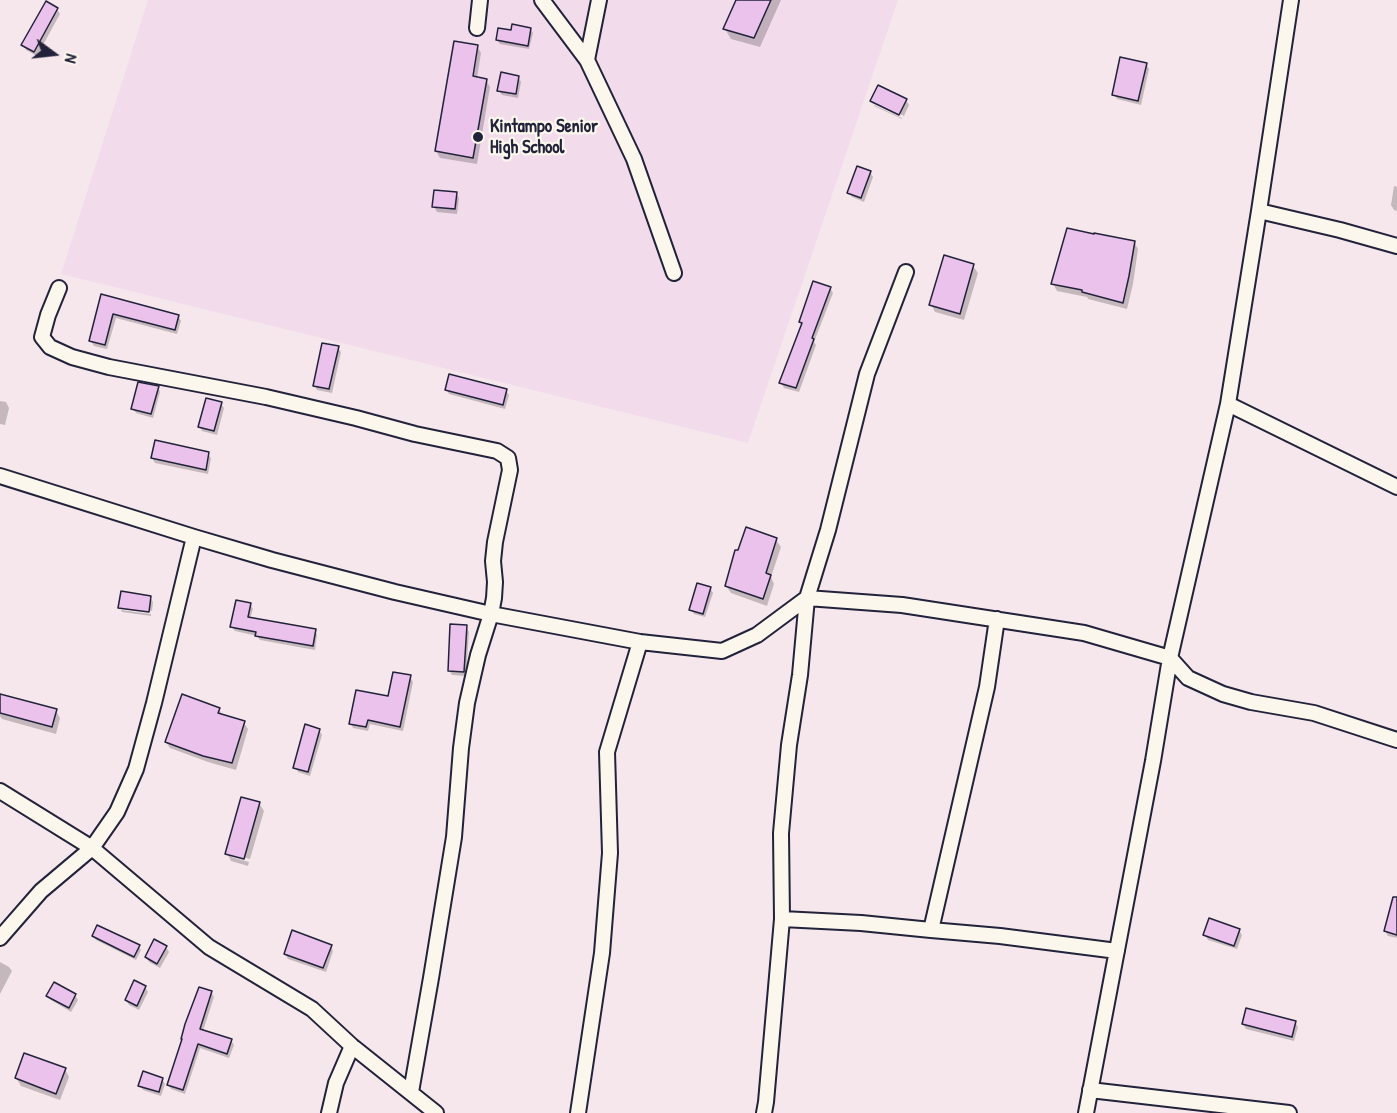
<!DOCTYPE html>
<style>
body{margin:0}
#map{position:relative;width:1397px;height:1113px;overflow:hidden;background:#f6e7ec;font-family:"Patrick Hand",sans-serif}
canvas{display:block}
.north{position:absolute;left:24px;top:24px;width:60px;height:60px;-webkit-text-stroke:4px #fbf7ec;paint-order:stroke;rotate:105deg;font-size:16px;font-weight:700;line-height:24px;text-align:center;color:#22223b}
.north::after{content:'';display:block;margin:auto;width:21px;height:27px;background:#22223b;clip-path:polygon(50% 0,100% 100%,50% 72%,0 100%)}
</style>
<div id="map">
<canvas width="1397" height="1113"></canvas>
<div class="north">N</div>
</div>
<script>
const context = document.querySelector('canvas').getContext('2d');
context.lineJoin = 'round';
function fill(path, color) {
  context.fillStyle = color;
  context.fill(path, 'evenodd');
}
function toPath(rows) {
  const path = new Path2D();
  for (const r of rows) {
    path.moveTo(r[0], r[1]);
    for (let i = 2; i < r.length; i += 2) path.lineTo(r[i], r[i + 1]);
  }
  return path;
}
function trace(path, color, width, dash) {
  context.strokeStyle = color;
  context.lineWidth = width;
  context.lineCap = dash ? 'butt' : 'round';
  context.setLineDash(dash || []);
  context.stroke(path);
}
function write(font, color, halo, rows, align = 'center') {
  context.font = font + ' "Patrick Hand",sans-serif';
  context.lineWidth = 4.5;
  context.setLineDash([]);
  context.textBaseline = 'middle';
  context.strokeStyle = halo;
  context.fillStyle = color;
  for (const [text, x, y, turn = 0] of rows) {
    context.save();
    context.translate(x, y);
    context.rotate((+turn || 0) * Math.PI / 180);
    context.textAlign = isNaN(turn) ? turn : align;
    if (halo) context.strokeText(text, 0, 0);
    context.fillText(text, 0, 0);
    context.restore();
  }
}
fill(toPath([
 [148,0,898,0,748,443,61,274]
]), '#f2dcec');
fill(toPath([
 [738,0,781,0,760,47,731,39,725,29],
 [57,9,60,14,37,56,26,50,23,45],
 [530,29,533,33,529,49,500,44,497,40,512,32],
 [477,46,481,53,477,78,486,80,490,87,477,164,440,158,436,151],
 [1146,64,1149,69,1141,105,1117,99,1114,94],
 [518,77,521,82,518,98,502,95,499,91],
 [906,100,909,105,904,116,873,101,873,104,872,101],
 [874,105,902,118,902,119,874,106],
 [870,172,873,177,864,202,852,197,849,192],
 [1394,186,1397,187,1397,211,1394,210,1391,205],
 [456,193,459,198,457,214,437,212,434,207],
 [1134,242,1138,249,1133,284,1127,309,1088,299,1087,297,1057,291,1053,284],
 [973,266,978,273,964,320,935,312,931,304],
 [830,288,833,293,814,342,816,345,799,392,784,388,781,383,803,325,801,322],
 [103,295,178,316,181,321,177,334,116,318,107,349,94,346,91,341],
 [338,348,341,352,332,393,317,390,315,386],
 [158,387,160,392,153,418,136,413,133,409],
 [446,389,506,391,509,395,505,409,449,394],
 [0,401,6,402,9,408,5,425,0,424],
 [221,404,224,408,217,435,202,431,200,427],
 [208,454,211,458,208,474,155,463,152,458],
 [776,540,781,547,771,577,774,584,767,606,731,593,726,586],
 [710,588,713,593,705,617,694,614,691,609],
 [122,592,150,597,153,602,152,611,121,607,121,609,120,607],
 [250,604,253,609,250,619,315,631,317,635,315,650,260,640,257,636,235,631,232,627],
 [121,610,151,614,151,616,122,612],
 [466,627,469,632,466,676,452,675,449,670],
 [410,677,413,682,403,731,370,724,368,731,353,728,351,723,389,698],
 [0,703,56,711,60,718,56,734,2,719,0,716],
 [219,709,223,716,244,723,248,729,236,770,208,762,170,748,166,742],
 [319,730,322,735,310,776,298,772,295,767],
 [259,803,264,811,250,859,231,854,231,857,249,862,248,866,231,861,227,853],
 [1397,923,1397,938,1388,936,1385,931],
 [1239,930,1242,935,1237,949,1208,940,1205,935],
 [93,936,139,947,141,950,136,960,96,940],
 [331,946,333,951,326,972,288,959,285,954],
 [166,947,169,952,160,968,149,962,146,957],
 [0,962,9,967,12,971,0,994],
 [145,987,148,992,139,1010,129,1005,126,1000],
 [211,992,214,997,203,1031,231,1040,234,1045,229,1058,200,1048,185,1094,171,1089,169,1085],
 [48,995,75,995,78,1000,71,1012,51,1000],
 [1295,1022,1298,1027,1294,1041,1246,1029,1243,1024],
 [65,1069,69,1077,60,1100,21,1086,16,1078],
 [162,1079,165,1084,161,1096,143,1090,140,1086]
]), '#0003');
const building = toPath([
 [736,0,771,0,754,38,723,29,736,0],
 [46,1,58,8,34,52,21,45,46,1],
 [512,24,531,28,528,46,496,40,498,28,511,30,512,24],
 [454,41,478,45,473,76,487,79,473,158,435,151,454,41],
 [1120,57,1147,63,1138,101,1112,95,1120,57],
 [501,72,519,76,516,94,497,91,501,72],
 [878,85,907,99,899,115,870,101,878,85],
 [857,166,871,171,861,198,847,193,857,166],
 [434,190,457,192,455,209,432,207,434,190],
 [1067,228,1094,234,1094,233,1135,241,1129,276,1123,303,1082,292,1082,290,1051,284,1067,228],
 [944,255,974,264,960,314,929,305,944,255],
 [813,281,831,287,812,338,814,339,796,388,779,383,802,323,799,322,813,281],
 [101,294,179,315,175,330,113,314,105,345,89,341,101,294],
 [322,343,339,346,329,389,313,386,322,343],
 [449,374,507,389,503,405,445,390,449,374],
 [138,382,159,386,151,414,131,409,138,382],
 [206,398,222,402,214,431,198,427,206,398],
 [155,440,209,452,206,470,151,458,155,440],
 [746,527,777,538,766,573,771,575,763,599,725,586,735,550,738,550,746,527],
 [697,583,711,587,703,614,689,610,697,583],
 [121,591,151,596,149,612,118,608,121,591],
 [236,600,251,603,248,617,316,629,313,646,255,636,256,632,230,627,236,600],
 [450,624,467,625,464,672,448,671,450,624],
 [393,672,411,675,400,727,368,720,366,727,349,724,356,690,388,696,393,672],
 [0,694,57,709,52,727,0,713,0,694],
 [182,694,220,708,218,713,245,721,232,763,203,756,165,742,182,694],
 [305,724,320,729,308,772,293,768,305,724],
 [241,797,260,802,244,859,225,854,241,797],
 [1393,897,1397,897,1397,935,1384,931,1393,897],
 [1209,918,1240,929,1234,946,1203,935,1209,918],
 [97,925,140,945,134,957,92,936,97,925],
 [292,930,332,945,323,968,284,954,292,930],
 [154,939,167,946,157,964,145,957,154,939],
 [134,980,146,986,137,1006,125,1000,134,980],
 [54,982,76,994,69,1008,46,996,54,982],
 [199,987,212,991,200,1029,232,1039,227,1054,198,1044,183,1090,167,1085,182,1039,181,1039,185,1024,199,987],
 [1246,1008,1296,1021,1292,1037,1242,1024,1246,1008],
 [24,1053,66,1068,56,1094,15,1078,24,1053],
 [143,1071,163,1078,159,1092,138,1086,143,1071]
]);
fill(building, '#eac2eb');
trace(building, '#22223b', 1.5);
const minor = toPath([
 [542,0,587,60],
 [599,0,587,60,634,159,674,273],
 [477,28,480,0],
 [1259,211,1340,230,1397,246],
 [906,272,867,374,828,530,807,598,902,605,1084,633,1170,658,1188,678,1223,694,1251,702,1314,713,1397,740],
 [59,288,48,315,42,337,50,347,72,357,109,367,266,397,356,418,415,434,497,451,508,458,510,470,495,542,493,561,495,582,494,598,491,614,478,655,467,703,461,748,454,837,431,978,411,1092],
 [1228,404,1397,487],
 [0,476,194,537,272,560,395,592,491,614,640,642,722,651,757,635,807,598],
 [0,791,92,848,209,947,312,1009,352,1046,436,1113],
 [782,919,861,923,931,930,987,687,997,619],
 [931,930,1000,936,1117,951],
 [0,938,41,891,92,848,117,812,136,769,154,703,194,537],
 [1090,1090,1289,1113],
 [329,1113,336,1083,352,1046],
 [578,1113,602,953,610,853,607,752,640,642],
 [764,1113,766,1102,782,919,781,833,789,745,800,675,807,598],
 [1086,1113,1153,761,1170,658,1228,404,1259,211,1291,0]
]);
trace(minor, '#22223b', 18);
trace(minor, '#fbf7ec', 14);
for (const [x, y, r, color] of [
 [478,137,6,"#22223b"]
]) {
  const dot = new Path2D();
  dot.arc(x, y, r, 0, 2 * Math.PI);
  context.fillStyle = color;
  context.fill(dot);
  trace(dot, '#fbf7ec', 2);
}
write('bold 18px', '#22223b', '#fbf7ec', [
 ["Kintampo Senior",490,127],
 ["High School",490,148]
], 'left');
</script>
